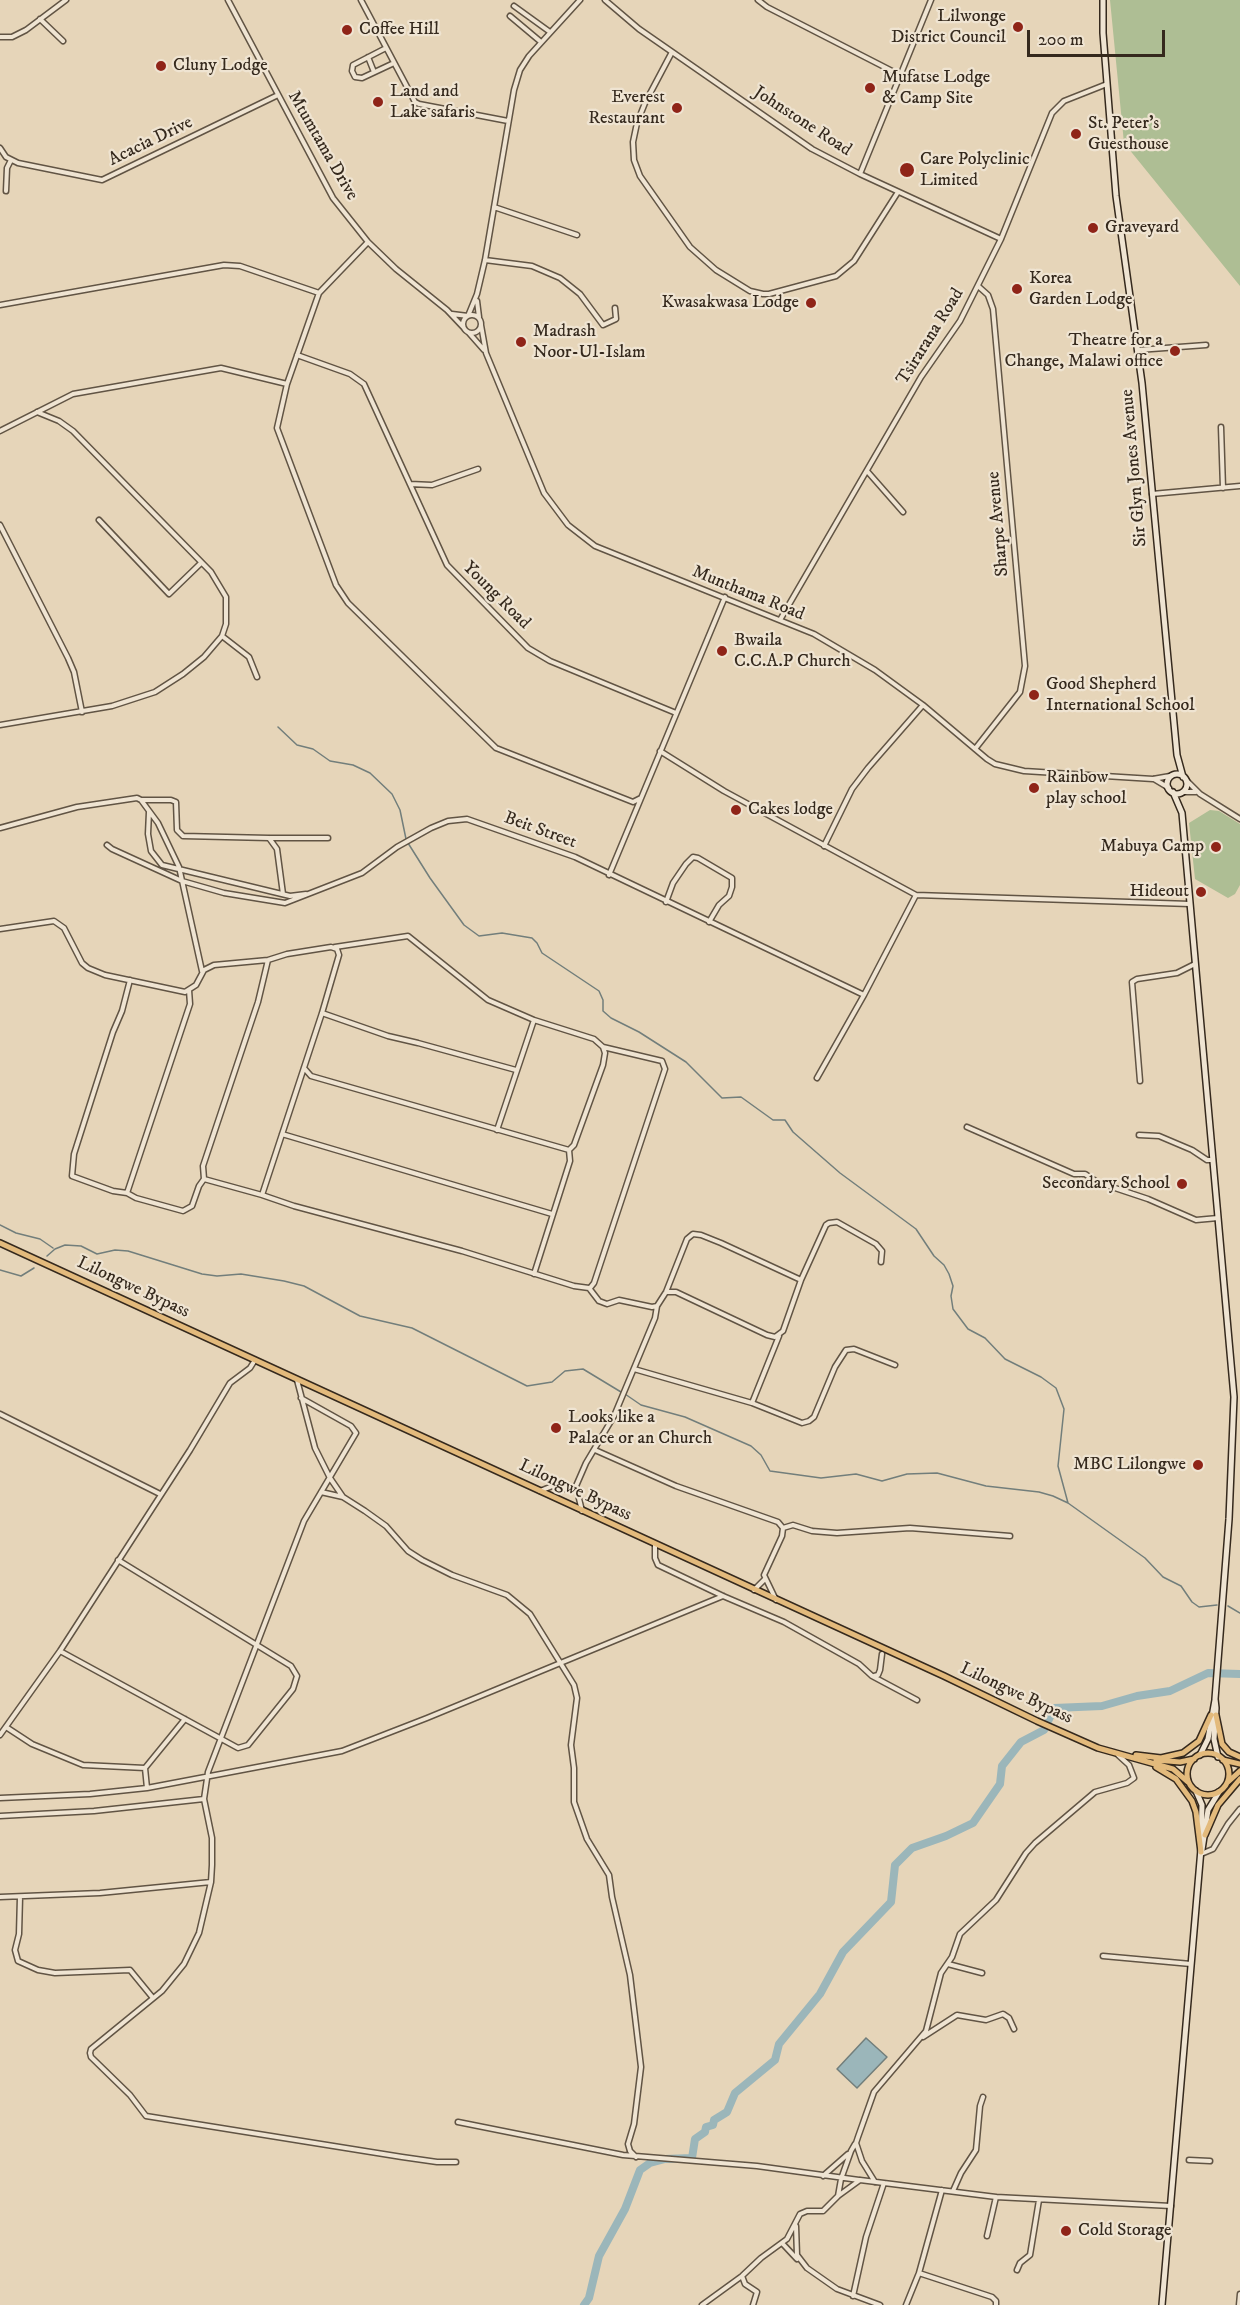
<!DOCTYPE html>
<style>
body{margin:0}
#map{position:relative;width:1240px;height:2305px;overflow:hidden;background:#e6d5b9;font-family:"IM FELL DW Pica",serif}
canvas{display:block}
.scale{position:absolute;left:1027px;top:30px;width:138px;height:27px;box-sizing:border-box;border:3px solid #35291d;border-top:0;padding-left:8px;font-size:18px;line-height:21px;white-space:nowrap;color:#35291d;-webkit-text-stroke:4px #efe4d2;paint-order:stroke}
</style>
<div id="map">
<canvas width="1240" height="2305"></canvas>
<div class="scale">200 m</div>
</div>
<script>
const context = document.querySelector('canvas').getContext('2d');
context.lineJoin = 'round';
function fill(path, color) {
  context.fillStyle = color;
  context.fill(path, 'evenodd');
}
function toPath(rows) {
  const path = new Path2D();
  for (const r of rows) {
    if (r.length === 3) {
      path.moveTo(r[0] + r[2], r[1]);
      path.arc(r[0], r[1], r[2], 0, 2 * Math.PI);
      continue;
    }
    path.moveTo(r[0], r[1]);
    for (let i = 2; i < r.length; i += 2) path.lineTo(r[i], r[i + 1]);
  }
  return path;
}
function trace(path, color, width, dash) {
  context.strokeStyle = color;
  context.lineWidth = width;
  context.lineCap = dash ? 'butt' : 'round';
  context.setLineDash(dash || []);
  context.stroke(path);
}
function write(font, color, halo, rows, align = 'center') {
  context.font = font + ' "IM FELL DW Pica",serif';
  context.lineWidth = 4.5;
  context.setLineDash([]);
  context.textBaseline = 'middle';
  context.strokeStyle = halo;
  context.fillStyle = color;
  for (const [text, x, y, turn = 0] of rows) {
    context.save();
    context.translate(x, y);
    context.rotate((+turn || 0) * Math.PI / 180);
    context.textAlign = isNaN(turn) ? turn : align;
    if (halo) context.strokeText(text, 0, 0);
    context.fillText(text, 0, 0);
    context.restore();
  }
}
fill(toPath([
 [1110,0,1240,0,1240,286,1124,143],
 [1210,810,1219,811,1240,824,1240,885,1235,894,1228,898,1195,879,1189,823]
]), '#aebe94');
const water = toPath([
 [866,2038,887,2057,857,2088,837,2069,866,2038]
]);
fill(water, '#9bb6ba');
trace(water, '#727e7b', 1.5);
trace(toPath([
 [278,727,297,745,313,749,330,761,353,765,370,773,392,794,400,810,406,839],
 [408,843,430,878,464,925,479,936,502,933,532,938,537,943,542,953,599,991,603,1000,603,1011,611,1018,639,1032,686,1062,722,1098,741,1097,773,1120,785,1120,793,1132,840,1173,916,1229,934,1256,944,1265,949,1274,953,1286,951,1296,953,1309,968,1329,985,1338,1005,1359,1041,1377,1056,1388,1064,1409,1058,1466,1068,1503],
 [0,1225,16,1233,40,1239,53,1248],
 [47,1256,55,1249,65,1245,81,1246,97,1254,115,1250,128,1251,202,1274,217,1276,241,1274,284,1281,304,1286,360,1316,412,1328,527,1386,552,1382,565,1371,583,1369,621,1392],
 [0,1270,21,1276,34,1268],
 [625,1394,641,1405,685,1417,751,1446,761,1455,770,1471,821,1478,856,1474,882,1481,907,1474,937,1473,986,1486,1039,1492,1053,1496,1068,1503,1145,1558,1163,1577,1181,1586,1192,1602,1199,1607,1217,1605],
 [1228,1606,1240,1613]
]), '#727e7b', 1.5);
trace(toPath([
 [584,2305,589,2298,599,2256,625,2209,640,2170,650,2163,665,2159,692,2158,695,2139,705,2132,706,2127,713,2125,714,2120,727,2112,735,2093,775,2060,779,2044,820,1994,843,1952,891,1902,895,1865,912,1848,946,1836,973,1823,1000,1784,1002,1766,1021,1742,1044,1730,1054,1708,1102,1706,1137,1696,1170,1691,1208,1673,1240,1674]
]), '#9bb6ba', 8);
const street = toPath([
 [228,0,333,198,368,242,396,269,447,310,464,328],
 [361,0,415,102,419,104,508,121],
 [605,0,639,29,812,149,860,174,1001,239],
 [758,0,767,7,900,75],
 [514,6,550,32],
 [510,16,541,42],
 [40,19,63,41],
 [0,37,12,37,26,30,66,0],
 [386,48,353,65,352,71,355,77,362,78,394,63],
 [672,52,645,103,637,123,633,142,634,160,640,176,690,247,716,270,750,291,763,294,769,294,836,276,854,261,898,192],
 [368,57,374,72],
 [0,148,6,157,18,163,102,180,278,95],
 [860,174,931,0],
 [6,191,7,168,11,160],
 [494,207,577,235],
 [368,242,319,293,287,384,277,428,336,585,348,603,496,748,633,802,641,798],
 [485,260,532,266,560,278,580,294,603,325,616,319,615,308],
 [477,301,479,317],
 [0,305,224,265,240,266,319,293],
 [452,314,468,316,477,294,485,260,514,90,520,70,529,56,580,0],
 [472,324,9],
 [481,325,486,353,544,493,568,525,595,546,814,634,875,670,923,705,987,759,995,764,1024,771,1153,779,1170,776],
 [469,333,484,350],
 [1138,350,1206,345],
 [297,355,350,374,364,384,447,565,528,648,550,661,676,713],
 [1221,427,1223,488],
 [0,431,73,394,221,368,287,384],
 [867,471,903,512],
 [410,484,432,485,478,469],
 [1152,494,1240,486],
 [99,520,169,594,201,563],
 [0,525,68,658,74,672,82,712],
 [780,620,921,377,960,321,1001,239,1052,113,1064,101,1107,84],
 [222,636,249,657,257,677],
 [0,725,112,706,155,692,183,674,204,657,222,636,226,624,226,597,211,572,73,431,59,421,37,412],
 [975,749,1020,692,1025,666,993,309,988,295,978,286],
 [660,751,724,791,916,895,1190,904],
 [1154,779,1169,788],
 [1186,780,1200,794,1240,819],
 [1184,792,1196,792],
 [141,800,171,800,176,802,177,830,183,836,269,838,277,849,283,894],
 [149,812,148,834,151,851,162,865,290,896,306,894],
 [0,828,77,807,137,798,141,800,158,823,179,867,202,971],
 [270,838,328,838],
 [107,845,112,849,182,881,224,893,285,903,362,873,397,847,431,828,448,821,467,819,575,857,864,995,916,895],
 [824,846,852,789,868,768,923,705],
 [609,875,725,597],
 [666,902,673,883,686,864,693,857,698,858,732,878,732,887,729,896,719,905,709,922],
 [0,929,54,921,64,928,82,963,88,968,105,975,185,992,196,985,204,970,214,965,268,960,287,954,331,947,337,949,339,955,322,1013,262,1195],
 [335,947,408,936,488,1000,534,1020,594,1039,603,1047,605,1053,603,1065,574,1145,569,1150,570,1161,534,1274],
 [130,980,122,1011,113,1032,74,1154,72,1176,113,1191,127,1193,136,1198,183,1211,192,1206,199,1186,204,1179,203,1166,258,1002,268,960],
 [322,1013,388,1036,418,1043,516,1070],
 [304,1068,311,1076,569,1150],
 [817,1078,864,995],
 [1140,1081,1132,982,1137,979,1177,973,1195,964],
 [967,1127,1074,1174,1085,1174,1097,1182,1148,1199,1196,1220,1218,1218],
 [497,1130,534,1020],
 [282,1134,552,1214],
 [1139,1135,1159,1136,1192,1150,1207,1160,1213,1160],
 [204,1179,262,1195,294,1206,462,1251,574,1286,589,1288,599,1301,607,1304,619,1300,652,1307,657,1306,666,1292,687,1239,693,1234,701,1235,721,1243,801,1280],
 [127,1193,190,1004,189,990],
 [590,1288,594,1283,665,1069,662,1061,603,1047],
 [667,1292,676,1292,767,1335,775,1337,783,1331,801,1280,826,1225,829,1223,837,1222,876,1244,882,1251,881,1262],
 [634,1369,752,1403,802,1423,809,1421,814,1417,835,1367,846,1350,854,1349,895,1365],
 [297,1380,315,1448,330,1478,343,1497],
 [301,1398,351,1426,356,1433,304,1521,208,1772,204,1799,212,1838,212,1865,211,1882,199,1933,184,1964,162,1991,91,2049,90,2053,91,2057,130,2095,146,2116,402,2157,437,2162,456,2162],
 [752,1403,779,1336],
 [0,1414,160,1494],
 [595,1450,676,1486,778,1522,783,1528,782,1536,764,1575,776,1600],
 [540,1491,555,1485,568,1490,576,1489],
 [321,1492,343,1497,365,1511,386,1526,408,1551,422,1560,452,1575,507,1595,530,1614,574,1685,577,1698,571,1745,574,1768,574,1802,587,1839,609,1875,612,1897,630,1975,641,2067,634,2124,628,2144,630,2151,636,2157],
 [582,1511,576,1486,586,1463,614,1416,655,1318,657,1306],
 [783,1528,793,1525,812,1531,837,1533,910,1528,1010,1536],
 [655,1545,655,1558,658,1565,723,1596,784,1622,859,1664,872,1676,917,1700],
 [754,1590,765,1579],
 [60,1651,238,1748,248,1745,293,1689,297,1676,291,1666,118,1560],
 [874,1676,878,1675,880,1670,882,1654],
 [6,1727,32,1744,83,1765,145,1768,185,1719],
 [0,1735,60,1651,190,1450,230,1383,250,1368,255,1360],
 [145,1768,147,1788],
 [0,1798,90,1794,147,1788,342,1751,427,1718,723,1596],
 [0,1816,94,1811,204,1799],
 [1201,1854,1213,1849,1228,1824,1240,1809],
 [0,1897,100,1893,211,1882],
 [20,1897,19,1934,15,1950,18,1961,38,1970,55,1973,130,1970,153,1998],
 [1103,1956,1191,1964],
 [948,1964,982,1973],
 [923,2037,957,2015,986,2020,1003,2014,1009,2018,1014,2029],
 [458,2122,623,2155,757,2166,859,2180],
 [1189,2160,1210,2161],
 [823,2176,848,2154],
 [875,2182,862,2161,856,2143,858,2137,874,2092,926,2031,941,1973,952,1957,960,1934,996,1900,1026,1853,1035,1843,1095,1792,1127,1783,1134,1778,1129,1765,1118,1755],
 [953,2191,961,2173,976,2150,980,2106,983,2097],
 [838,2196,841,2179,851,2151,855,2144],
 [796,2226,797,2255,807,2268,837,2289,880,2305],
 [987,2236,996,2197],
 [782,2243,797,2259],
 [1017,2270,1020,2263,1030,2255,1039,2200],
 [919,2273,992,2297,996,2301,996,2305],
 [742,2276,745,2284,757,2292,753,2305],
 [853,2296,866,2237,884,2183],
 [702,2305,742,2276,761,2258,787,2239,800,2214,807,2211,823,2211,838,2196,860,2180,996,2197,1171,2206],
 [906,2305,919,2273,942,2190],
 [1239,2305,1240,2294]
]);
const secondary = toPath([
 [1103,0,1103,33,1116,196,1142,383,1177,755,1183,777],
 [1177,784,10],
 [1173,792,1182,813,1234,1397,1229,1519,1215,1699,1216,1708,1214,1739,1218,1757],
 [1200,1755,1208,1739,1215,1700],
 [1196,1791,1202,1805,1201,1839],
 [1202,1850,1208,1810,1219,1792],
 [1162,2305,1201,1849]
]);
const primary = toPath([
 [0,1243,944,1676,1037,1721,1098,1748,1173,1769,1188,1782],
 [1216,1715,1222,1744,1229,1752,1240,1757],
 [1208,1774,21],
 [1136,1755,1161,1758,1183,1753,1199,1741,1211,1715],
 [1156,1760,1180,1762,1194,1759],
 [1223,1760,1240,1764],
 [1156,1767,1176,1779,1192,1801,1196,1812,1201,1852],
 [1228,1782,1240,1771],
 [1205,1835,1218,1805,1240,1779]
]);
trace(street, '#615444', 7);
trace(secondary, '#35291d', 8);
trace(primary, '#35291d', 8);
trace(street, '#efe4d2', 4);
trace(secondary, '#efe4d2', 5);
trace(primary, '#e3ba7c', 5);
for (const [x, y, r, color] of [
 [1018,27,6,"#8f2418"],
 [347,30,6,"#8f2418"],
 [161,66,6,"#8f2418"],
 [870,88,6,"#8f2418"],
 [378,102,6,"#8f2418"],
 [677,108,6,"#8f2418"],
 [1076,134,6,"#8f2418"],
 [907,170,8,"#8f2418"],
 [1093,228,6,"#8f2418"],
 [1017,289,6,"#8f2418"],
 [811,303,6,"#8f2418"],
 [521,342,6,"#8f2418"],
 [1175,351,6,"#8f2418"],
 [722,651,6,"#8f2418"],
 [1034,695,6,"#8f2418"],
 [1034,788,6,"#8f2418"],
 [736,810,6,"#8f2418"],
 [1216,847,6,"#8f2418"],
 [1201,892,6,"#8f2418"],
 [1182,1184,6,"#8f2418"],
 [556,1428,6,"#8f2418"],
 [1198,1465,6,"#8f2418"],
 [1066,2231,6,"#8f2418"]
]) {
  const dot = new Path2D();
  dot.arc(x, y, r, 0, 2 * Math.PI);
  context.fillStyle = color;
  context.fill(dot);
  trace(dot, '#efe4d2', 2);
}
write('18px', '#35291d', '#efe4d2', [
 ["Lilwonge",1006,17,"right"],
 ["District Council",1006,38,"right"],
 ["Coffee Hill",359,30],
 ["Cluny Lodge",173,66],
 ["Mufatse Lodge",882,78],
 ["& Camp Site",882,99],
 ["Land and",390,92],
 ["Lake safaris",390,113],
 ["Everest",665,98,"right"],
 ["Restaurant",665,119,"right"],
 ["St. Peter's",1088,124],
 ["Guesthouse",1088,145],
 ["Care Polyclinic",920,160],
 ["Limited",920,181],
 ["Graveyard",1105,228],
 ["Korea",1029,279],
 ["Garden Lodge",1029,300],
 ["Kwasakwasa Lodge",799,303,"right"],
 ["Madrash",533,332],
 ["Noor-Ul-Islam",533,353],
 ["Theatre for a",1163,341,"right"],
 ["Change, Malawi office",1163,362,"right"],
 ["Bwaila",734,641],
 ["C.C.A.P Church",734,662],
 ["Good Shepherd",1046,685],
 ["International School",1046,706],
 ["Rainbow",1046,778],
 ["play school",1046,799],
 ["Cakes lodge",748,810],
 ["Mabuya Camp",1204,847,"right"],
 ["Hideout",1189,892,"right"],
 ["Secondary School",1170,1184,"right"],
 ["Looks like a",568,1418],
 ["Palace or an Church",568,1439],
 ["MBC Lilongwe",1186,1465,"right"],
 ["Cold Storage",1078,2231]
], 'left');
write('18px', '#35291d', '#efe4d2', [
 ["Johnstone Road",802,122,33],
 ["Acacia Drive",151,142,-26],
 ["Mtumtama Drive",322,146,60],
 ["Tsirarana Road",931,337,-58],
 ["Sir Glyn Jones Avenue",1135,468,-95],
 ["Sharpe Avenue",999,524,-95],
 ["Munthama Road",748,594,22],
 ["Young Road",496,596,45],
 ["Beit Street",540,831,20],
 ["Lilongwe Bypass",133,1288,25],
 ["Lilongwe Bypass",575,1491,25],
 ["Lilongwe Bypass",1016,1694,25]
]);
</script>
